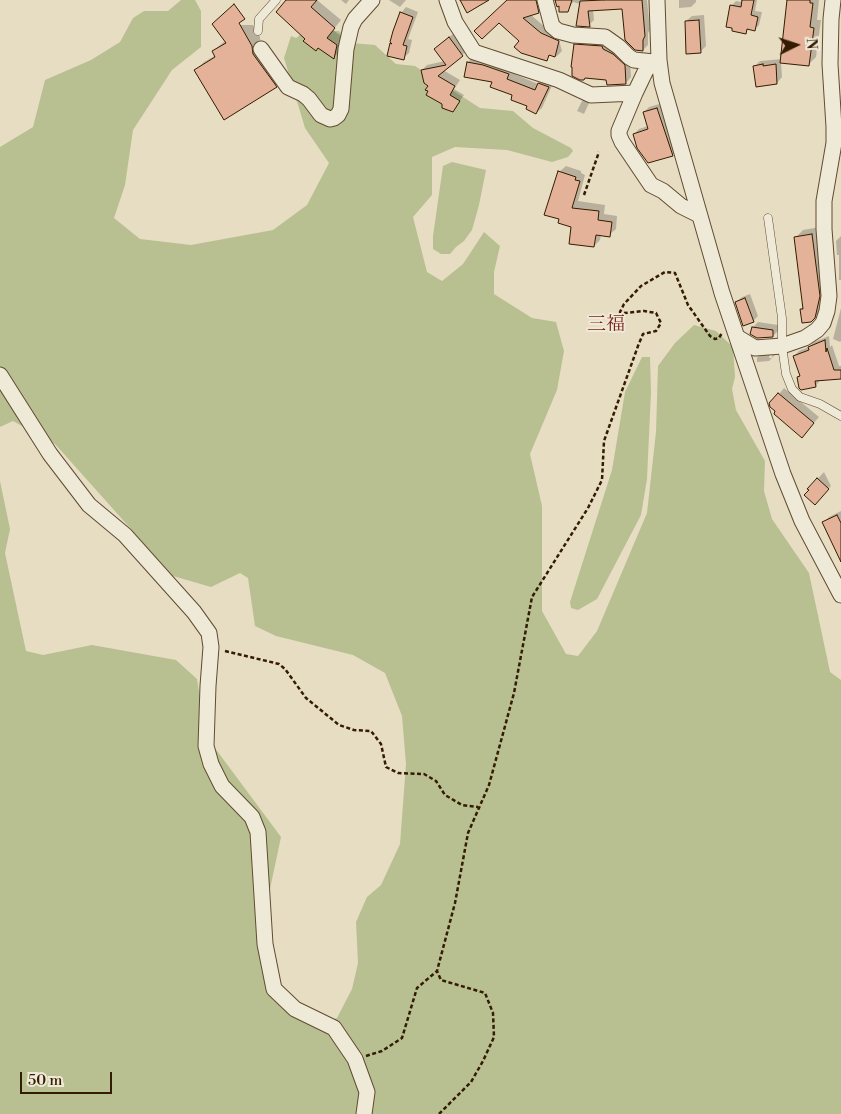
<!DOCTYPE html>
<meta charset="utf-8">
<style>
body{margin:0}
#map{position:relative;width:841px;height:1114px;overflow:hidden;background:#e7ddc3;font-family:"Libre Bodoni",serif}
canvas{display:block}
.north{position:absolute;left:771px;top:20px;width:50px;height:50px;-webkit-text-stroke:4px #efe9d8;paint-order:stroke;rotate:86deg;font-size:14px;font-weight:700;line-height:20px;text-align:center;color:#331c00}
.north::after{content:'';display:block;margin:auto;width:18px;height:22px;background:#331c00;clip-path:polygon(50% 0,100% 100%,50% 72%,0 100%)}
.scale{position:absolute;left:20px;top:1072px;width:92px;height:22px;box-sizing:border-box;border:2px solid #331c00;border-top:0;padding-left:6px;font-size:15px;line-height:18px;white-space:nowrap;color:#331c00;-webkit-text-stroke:4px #efe9d8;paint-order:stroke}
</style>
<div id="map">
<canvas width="841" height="1114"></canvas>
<div class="north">N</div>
<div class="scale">50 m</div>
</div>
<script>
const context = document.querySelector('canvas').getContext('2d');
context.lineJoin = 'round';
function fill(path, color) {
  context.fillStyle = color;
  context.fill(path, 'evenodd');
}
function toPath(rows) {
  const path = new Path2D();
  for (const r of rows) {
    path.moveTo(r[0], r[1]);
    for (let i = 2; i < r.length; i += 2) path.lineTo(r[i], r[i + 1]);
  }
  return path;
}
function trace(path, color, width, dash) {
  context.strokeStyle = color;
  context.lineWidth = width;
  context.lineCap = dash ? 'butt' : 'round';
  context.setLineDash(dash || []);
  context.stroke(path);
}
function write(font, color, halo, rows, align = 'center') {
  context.font = font + ' "Libre Bodoni","Noto Serif JP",serif';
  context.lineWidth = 4;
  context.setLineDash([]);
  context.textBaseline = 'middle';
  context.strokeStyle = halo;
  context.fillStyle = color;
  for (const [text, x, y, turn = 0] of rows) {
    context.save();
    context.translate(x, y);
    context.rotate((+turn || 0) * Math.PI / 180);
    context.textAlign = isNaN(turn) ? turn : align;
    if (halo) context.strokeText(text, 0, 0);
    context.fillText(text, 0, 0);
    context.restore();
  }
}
fill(toPath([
 [181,0,195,0,201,11,201,47,172,70,133,130,125,185,114,218,140,239,191,245,273,230,307,205,329,163,305,128,284,58,291,36,296,38,307,30,339,31,351,43,375,45,396,64,415,66,480,108,513,111,533,128,571,148,573,151,568,157,552,162,507,150,455,147,432,157,432,195,413,217,427,272,442,281,463,264,484,232,500,246,494,272,494,294,532,318,556,322,564,351,557,390,530,454,542,506,542,611,566,654,578,656,597,631,647,513,656,432,658,366,675,343,694,325,716,331,733,347,735,377,732,389,736,410,765,461,764,491,772,519,809,573,830,672,841,680,841,1114,0,1114,0,481,10,529,5,553,26,651,43,655,92,645,176,660,197,679,206,736,281,837,259,941,262,972,292,1013,324,1023,337,1018,352,989,358,963,356,922,367,897,381,885,400,844,406,764,402,716,385,673,353,655,276,636,255,626,248,578,240,573,211,587,173,576,55,444,13,421,0,427,0,147,33,127,45,80,91,60,120,42,133,18,144,11,168,11],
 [452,162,486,170,479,205,472,230,464,241,456,247,450,254,441,254,433,249,433,236,443,166],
 [642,357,650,357,651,392,647,479,641,515,597,599,578,610,571,608,570,602,612,470,625,392]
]), '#b8c092');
fill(toPath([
 [288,0,317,0,341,20,333,30,344,38,341,50,334,57,307,38],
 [341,0,349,0,346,4],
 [389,0,406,0,400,7],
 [509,0,542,0,543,6,538,12,530,14,546,28,557,33,562,51,557,56,551,54,547,59,521,41],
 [557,0,647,0,650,30,648,33,648,45,643,50,623,8,593,10,594,20,589,25,580,4,573,2,567,11,560,5],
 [679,0,696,0,696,2,691,7,679,8],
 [743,0,757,0,755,11,762,12,759,25,755,29,749,28,745,32,731,6,736,1,742,2],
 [788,0,819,0,817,20,821,20,816,57,809,64,781,62,782,77,777,83,755,66,760,61,782,59],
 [406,7,418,12,408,39,412,40,409,53,403,58,391,44,401,13],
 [704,15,706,46,701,51,686,21,692,16],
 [228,25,253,25,260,37,261,46,283,79,274,87,196,70,204,62,216,55,213,51,226,40],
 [454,33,468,50,443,70,460,80,454,89,464,95,453,110,443,103,429,85,422,70,427,65,445,61,441,44],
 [580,40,607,41,630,60,631,77,626,83,607,79,575,45],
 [473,57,514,68,512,73,538,84,544,78,554,81,542,108,536,113,514,95,468,62],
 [583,99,590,101,584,114,577,111],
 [663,103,678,149,672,155,634,134,639,129,648,126,644,112,649,107],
 [566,166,581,171,581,173,585,175,578,201,605,205,604,214,617,216,616,229,609,235,601,234,600,240,594,246,573,226,559,172],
 [820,227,827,288,819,313,811,321,801,309,804,307,796,237,803,230],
 [841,236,841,280,839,280,839,255,837,255,836,241],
 [750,294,758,316,753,321,736,302,742,297],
 [841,308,841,341,840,342,833,339],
 [758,322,778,325,778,331,773,336,753,327],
 [829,336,830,347,832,345,839,366,841,366,841,378,820,380,816,386,802,389,798,377,800,374,794,356,799,351,809,347,814,342],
 [776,351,775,355,769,361,757,362,757,358,762,352,770,352,769,358,772,358,773,352],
 [784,388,819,417,807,431,777,410,771,404],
 [824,472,831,486,815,503,809,488],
 [841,511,841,559,824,522,829,517]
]), '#0003');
const building = toPath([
 [286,0,317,0,311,7,335,28,327,38,337,45,334,59,318,48,316,51,303,41,305,39,276,12,286,0],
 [460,0,489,0,467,13,460,0],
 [507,0,536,0,539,13,523,18,541,33,559,41,555,57,549,55,547,61,521,53,514,47,519,41,499,23,482,39,474,31,507,0],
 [555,0,572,0,568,12,559,12,559,6,557,7,555,0],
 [604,0,642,0,645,36,643,40,643,51,635,50,625,40,622,9,588,11,590,27,576,26,580,1,604,0],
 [742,0,754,0,751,15,758,17,755,31,747,29,746,34,732,31,732,28,726,27,730,5,741,7,742,0],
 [787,0,810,0,810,3,813,3,810,27,814,28,809,66,780,63,787,0],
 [234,4,245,19,239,23,252,46,253,54,277,87,224,120,194,70,215,57,212,51,226,43,212,24,234,4],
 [400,12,413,17,403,45,407,46,404,60,387,56,390,43,392,44,390,42,393,31,400,12],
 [699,20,701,53,686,54,685,21,699,20],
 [449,37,463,56,438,76,455,86,450,95,460,101,453,112,442,108,442,104,426,95,428,91,425,90,428,86,424,83,421,70,446,65,434,49,449,37],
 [574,44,602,46,603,49,613,54,625,65,626,84,607,85,606,80,585,78,584,80,580,80,572,76,572,67,571,67,574,44],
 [467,62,483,65,509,74,507,79,535,90,538,83,549,87,536,114,526,109,527,106,511,100,512,95,490,87,492,82,464,77,467,62],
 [763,64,763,66,776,64,777,84,756,87,753,66,763,64],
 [657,108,673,156,648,163,637,148,633,134,648,129,643,112,657,108],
 [558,171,576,177,575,180,580,181,572,208,599,211,598,220,612,222,610,237,596,235,594,247,569,244,571,227,558,223,559,219,544,215,558,171],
 [812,234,820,296,815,318,811,322,802,323,800,309,803,309,794,237,812,234],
 [745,298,754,322,743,326,735,302,745,298],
 [752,327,773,330,773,337,757,338,750,334,752,327],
 [825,340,826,352,827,348,834,370,841,370,841,379,815,381,816,387,801,390,799,388,797,377,800,376,793,356,809,350,808,347,825,340],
 [778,393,814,423,802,438,774,414,775,411,770,407,769,403,778,393],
 [817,478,829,489,815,505,804,495,809,490,807,489,817,478],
 [837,515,841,523,841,562,822,522,837,515]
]);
fill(building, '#e4b298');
trace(building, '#331c00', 1);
const service = toPath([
 [258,31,259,19,276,0],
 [768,218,782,318,782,346,786,374,792,389,800,397,820,404,841,416]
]);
const minor = toPath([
 [447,0,455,22,474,52,559,80,591,95,635,93,646,70,654,62,659,60],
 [545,0,552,26,558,31,573,35,605,37,619,47,629,57,634,60,654,62],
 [657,0,659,60,662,83,722,293,783,474,802,521,841,595],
 [261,49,288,87,303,94,309,99,321,115,330,119,334,118,338,115,341,109,346,49,351,27,355,19,372,0],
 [635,93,619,131,619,135,622,142,651,185,663,191,681,206,699,215],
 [737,337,755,348,782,346,805,338,817,330,823,323,827,311,829,296,824,229,824,201,834,143,834,127,830,64,831,19,833,0],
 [0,375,50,454,89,505,125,535,194,612,209,633,211,647,208,686,206,746,211,764,222,786,252,817,258,832,265,944,274,989,295,1009,334,1028,355,1059,367,1092,364,1114]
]);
trace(service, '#604c31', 9);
trace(minor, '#604c31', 17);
trace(toPath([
 [584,195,599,152],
 [225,651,279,664,285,669,306,698,339,725,354,730,371,731,381,744,386,767,398,773,424,774,436,781,445,795,462,805,478,807],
 [366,1056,382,1051,402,1038,417,988,437,971],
 [439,1114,471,1082,483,1061,494,1037,493,1013,485,993,441,980,437,971,455,903,468,833,489,785,514,693,532,597,588,508,602,480,604,441,638,346,643,334,656,331,661,323,656,313,644,311,625,313,620,312,624,304,641,286,665,272,675,273,688,305,710,336,715,339,719,338,722,333]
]), '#331c00', 2.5, [4, 2.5]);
trace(service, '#efe9d8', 8);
trace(minor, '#efe9d8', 15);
write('19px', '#7a1f14', '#efe9d8', [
 ["三福",606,325]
]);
</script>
